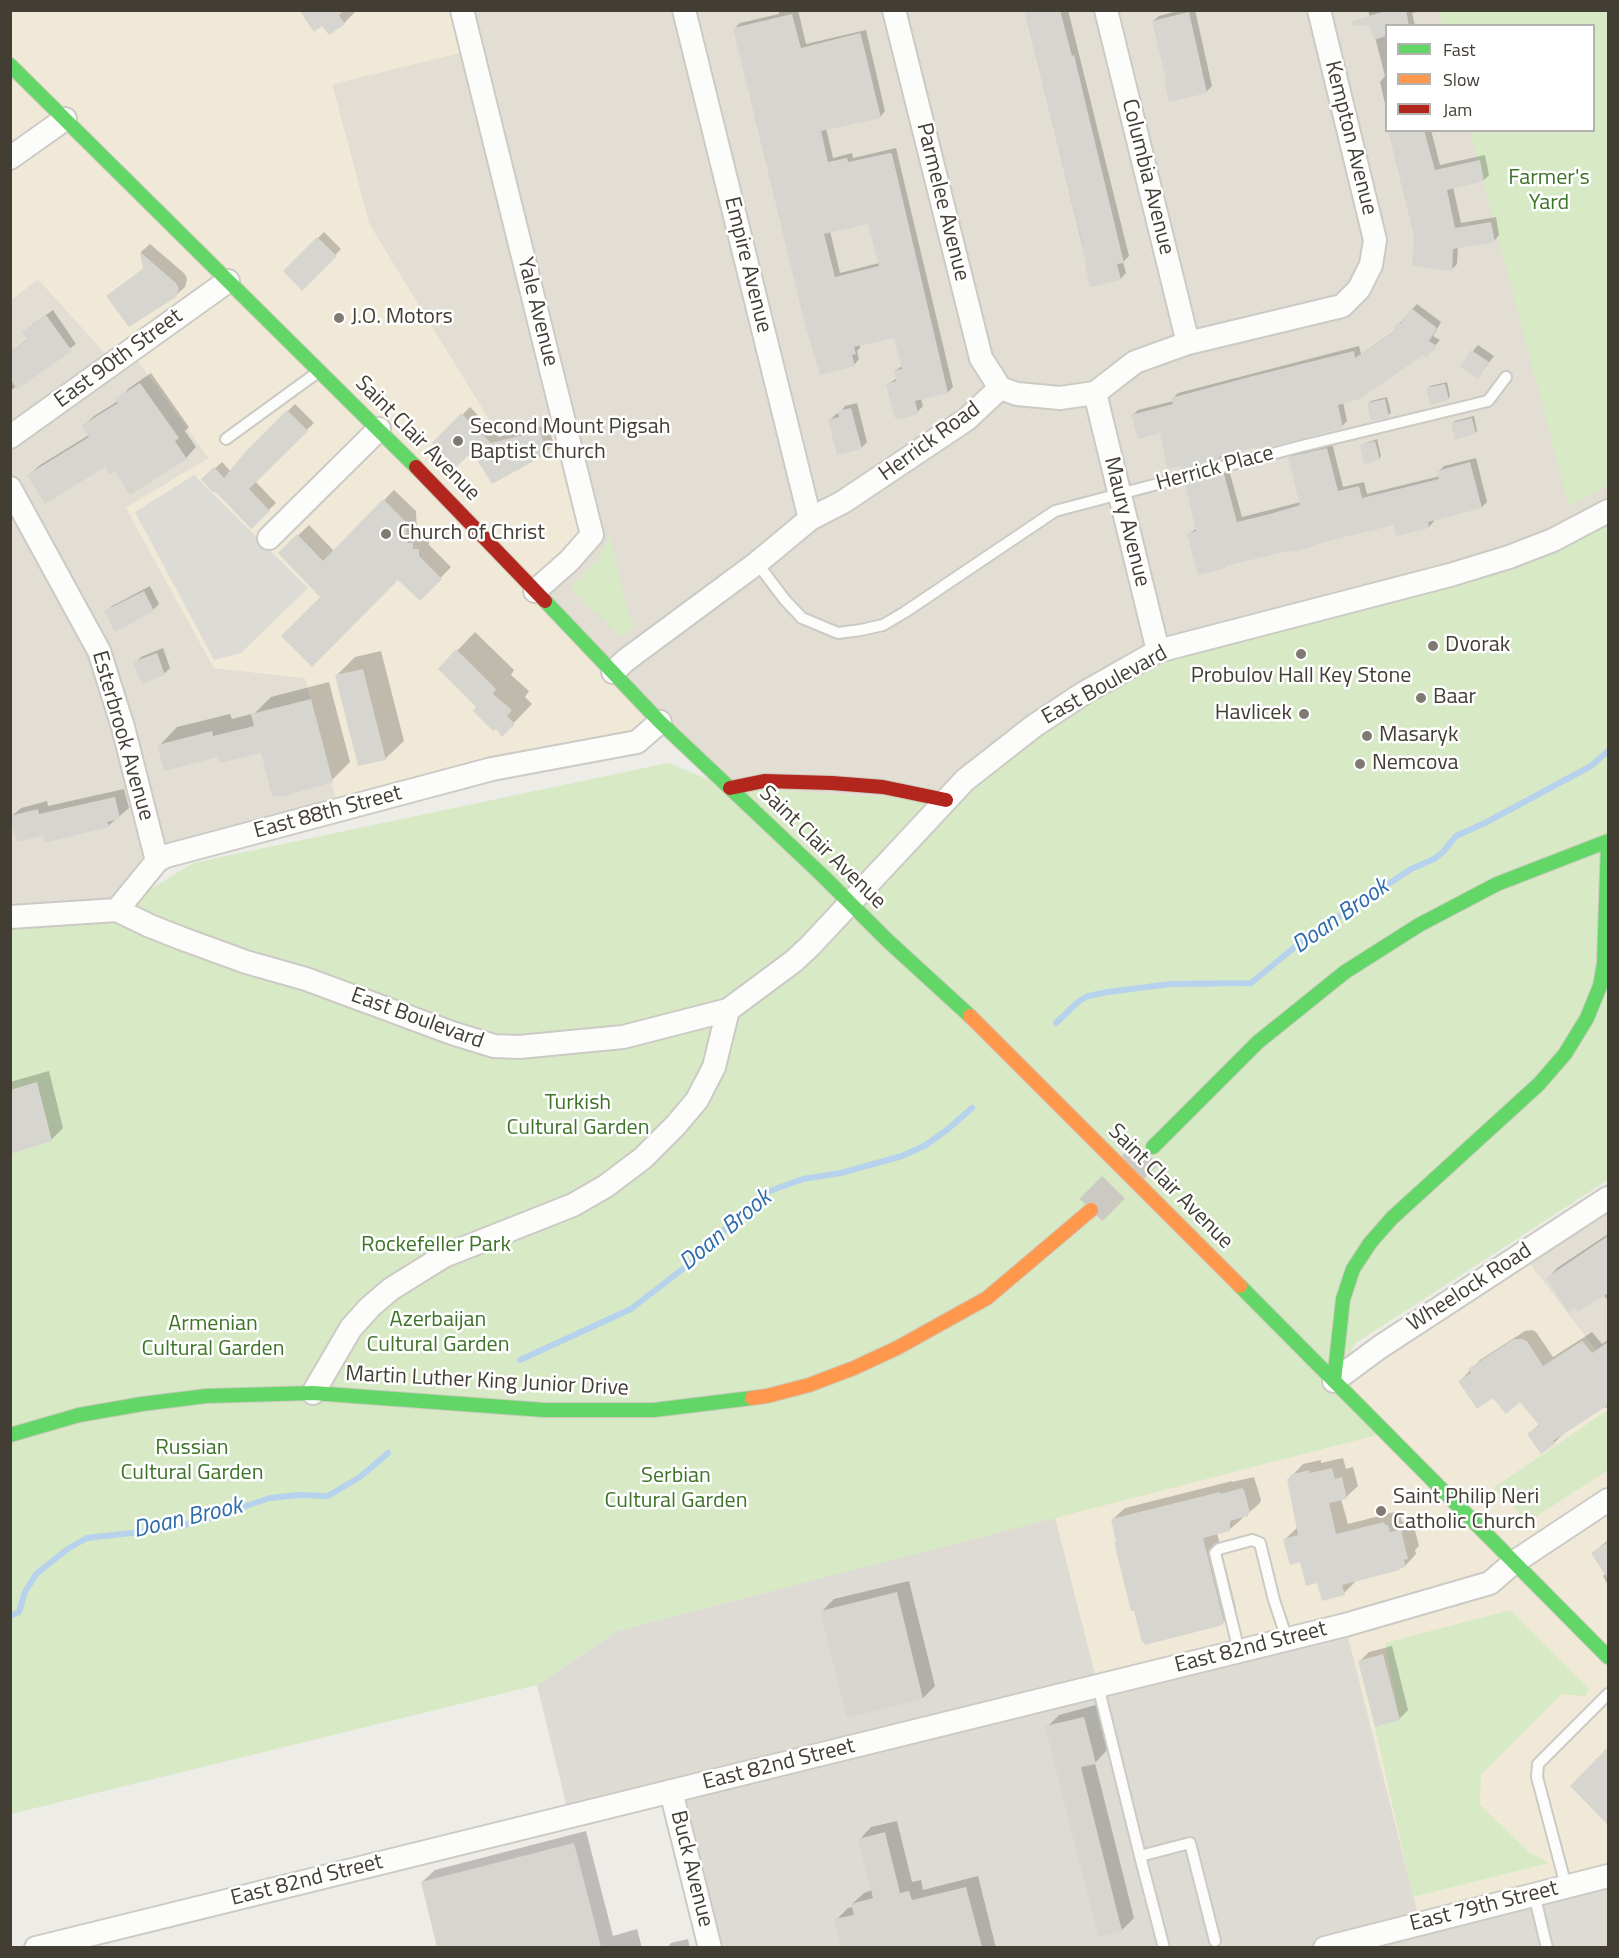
<!DOCTYPE html>
<style>
body{margin:0}
#map{position:relative;width:1619px;height:1958px;overflow:hidden;background:#eeece6;font-family:"Titillium Web",sans-serif}
canvas{display:block}
.frame{position:absolute;inset:0;border:12px solid #433e33;pointer-events:none}
.legend{position:absolute;left:1385px;top:24px;width:210px;height:108px;box-sizing:border-box;background:#fff;border:2px solid #b4b2ad;margin:0;padding:8px 10px;list-style:none;font-size:18px;color:#433e33}
.legend li{display:flex;align-items:center;gap:12px;height:30px}
.legend b{width:30px;border:2px solid #b4b2ad}
</style>
<div id="map">
<canvas width="1619" height="1958"></canvas>
<div class="frame"></div>
<ul class="legend">
<li><b style="height:8px;background:#63d668"></b>Fast</li>
<li><b style="height:8px;background:#ff974d"></b>Slow</li>
<li><b style="height:8px;background:#b3261e"></b>Jam</li>
</ul>
</div>
<script>
const context = document.querySelector('canvas').getContext('2d');
context.lineJoin = 'round';
function fill(path, color) {
  context.fillStyle = color;
  context.fill(path, 'evenodd');
}
function toPath(rows) {
  const path = new Path2D();
  for (const r of rows) {
    path.moveTo(r[0], r[1]);
    for (let i = 2; i < r.length; i += 2) path.lineTo(r[i], r[i + 1]);
  }
  return path;
}
function trace(path, color, width, dash) {
  context.strokeStyle = color;
  context.lineWidth = width;
  context.lineCap = dash ? 'butt' : 'round';
  context.setLineDash(dash || []);
  context.stroke(path);
}
function write(font, color, halo, rows, align = 'center') {
  context.font = font + ' "Titillium Web",sans-serif';
  context.lineWidth = 5;
  context.setLineDash([]);
  context.textBaseline = 'middle';
  context.strokeStyle = halo;
  context.fillStyle = color;
  for (const [text, x, y, turn = 0] of rows) {
    context.save();
    context.translate(x, y);
    context.rotate((+turn || 0) * Math.PI / 180);
    context.textAlign = isNaN(turn) ? turn : align;
    if (halo) context.strokeText(text, 0, 0);
    context.fillText(text, 0, 0);
    context.restore();
  }
}
fill(toPath([
 [462,11,1608,11,1608,511,946,800,730,788,535,591,564,423,500,438,369,224,332,84,471,50],
 [1386,26,1594,26,1594,130,1386,130],
 [38,279,114,362,131,351,209,458,126,508,214,668,305,678,339,810,166,856,117,910,11,917,10,297,12,299],
 [1608,1198,1608,1366,1522,1254]
]), '#e2ded3');
fill(toPath([
 [11,11,462,11,472,50,332,84,369,224,500,438,564,423,592,535,535,591,660,722,637,742,339,810,305,678,214,668,126,508,209,458,131,351,114,363,38,279,12,299,11,297],
 [1522,1254,1608,1366,1608,1876,1420,1924,1098,1686,1055,1517,1384,1433,1334,1381]
]), '#f1e9d8');
fill(toPath([
 [1055,1517,1098,1686,1345,1625,1420,1923,1608,1876,1608,1947,710,1947,671,1791,569,1816,537,1685,617,1631]
]), '#dedbd4');
fill(toPath([
 [1439,11,1608,11,1608,485,1569,506,1470,131,1594,130,1594,26,1442,25],
 [1608,506,1608,1180,1356,1343,1334,1381,1385,1433,617,1631,537,1685,11,1814,11,918,117,910,193,863,668,763,730,788,946,800,1084,693,1212,637,1509,557],
 [610,536,628,614,635,627,621,637,570,588,596,561],
 [1608,1410,1608,1470,1531,1520,1523,1517,1493,1488],
 [1510,1610,1589,1689,1585,1696,1562,1694,1481,1775,1480,1805,1530,1853,1549,1863,1413,1897,1375,1727,1400,1720,1385,1643]
]), '#d8e9c6');
fill(toPath([
 [194,475,308,588,241,653,214,660,135,512]
]), '#dddbd6');
fill(toPath([
 [301,10,356,11,344,23,323,24],
 [779,10,798,10,806,44,866,30,885,111,880,117,826,128,833,158,852,153,853,158,896,148,953,387,948,392,921,399,923,406,917,412,888,384,897,378,895,371,902,366,895,336,860,344,860,348,857,351,859,359,854,365,735,28,740,23,779,14],
 [869,222,879,263,840,273,830,231],
 [1025,10,1068,10,1129,256,1123,262,1126,273,1120,279,1092,285],
 [1181,10,1195,10,1212,86,1206,92,1167,79,1153,21,1159,16],
 [1368,10,1424,10,1412,13,1415,26,1386,26,1386,108,1380,82,1385,76],
 [1390,130,1431,130,1440,165,1485,155,1489,175,1484,180,1453,187,1461,223,1496,217,1499,235,1494,241,1458,247,1457,264,1451,270,1416,236],
 [324,232,341,249,302,289,285,271],
 [150,244,185,274,187,279,185,287,175,296,108,296,144,268,141,252],
 [1417,304,1441,322,1433,336,1440,340,1426,356,1423,354,1343,402,1347,421,1342,426,1224,454,1219,459,1161,431,1133,415,1138,410,1173,401,1173,398,1178,393,1359,346,1361,354,1396,330,1399,324],
 [53,310,76,344,10,391,10,352,28,339,24,332,29,327],
 [1478,345,1494,356,1478,377,1473,351],
 [151,373,189,427,185,431,196,447,186,458,116,469,105,465,29,475,40,465,89,435,83,426,94,416,118,401,128,389],
 [1447,382,1450,396,1448,399,1428,389,1430,386],
 [1387,397,1391,413,1388,415,1368,404,1371,401],
 [857,403,867,442,861,448,830,420,836,414,840,413,845,406],
 [295,404,314,423,255,481,276,503,251,527,203,479,222,462,231,472,247,452],
 [470,407,499,437,548,425,554,445,546,452,472,449,434,443],
 [1474,416,1477,431,1475,433,1452,424,1455,421],
 [1377,439,1381,456,1379,459,1361,445],
 [1332,443,1343,487,1364,482,1367,494,1440,476,1439,471,1444,466,1476,458,1487,502,1482,507,1433,519,1434,521,1429,527,1395,524,1228,563,1225,567,1189,534,1197,528,1187,485,1192,479,1229,470,1242,517,1301,502,1290,458,1295,452],
 [394,490,416,511,417,533,423,533,423,539,429,539,429,545,451,567,420,599,398,578,322,597,280,553,309,525,334,551],
 [150,586,159,604,153,610,116,630,106,612,112,606],
 [475,632,514,670,511,675,529,691,525,697,532,704,502,735,478,707,457,651],
 [163,648,170,668,165,673,143,682,135,663,141,657],
 [381,651,404,741,385,759,336,676,355,657],
 [329,682,350,762,332,780,262,751,219,755,159,746,177,727,230,714,232,719,255,713,271,697],
 [124,789,129,808,108,826,12,816,21,808,47,801,48,806],
 [49,1071,63,1128,51,1140,10,1152,10,1082],
 [1608,1234,1608,1301,1603,1294,1548,1278,1557,1268],
 [1532,1330,1536,1332,1553,1357,1592,1332,1602,1344,1608,1340,1608,1407,1606,1408,1604,1406,1563,1434,1554,1443,1529,1434,1539,1424,1521,1400,1494,1396,1460,1381,1480,1360,1525,1331],
 [1343,1458,1346,1469,1353,1467,1358,1486,1346,1497,1341,1499,1348,1524,1395,1512,1396,1515,1400,1514,1402,1522,1412,1519,1419,1546,1415,1550,1416,1554,1405,1566,1355,1580,1355,1582,1344,1593,1319,1581,1285,1539,1298,1527,1289,1479,1303,1464,1321,1460,1321,1463],
 [1254,1477,1261,1500,1260,1503,1229,1530,1217,1533,1236,1608,1222,1624,1118,1541,1112,1520,1125,1508,1232,1481,1232,1482],
 [1608,1540,1608,1585,1603,1576,1605,1574,1593,1553],
 [909,1581,935,1686,923,1698,822,1611,834,1599],
 [1392,1646,1408,1710,1399,1719,1360,1661,1369,1652],
 [1096,1705,1107,1750,1095,1763,1134,1918,1122,1930,1047,1727,1059,1715],
 [1608,1749,1608,1823,1572,1786],
 [897,1821,912,1882,921,1880,923,1890,978,1876,996,1948,843,1948,836,1920,848,1908,853,1907,852,1904,864,1893,872,1890,860,1839,871,1827],
 [586,1831,613,1936,637,1929,642,1948,439,1948,422,1882,435,1870],
 [688,1939,690,1948,667,1948,671,1943]
]), '#0003');
trace(toPath([
 [1056,1023,1079,1001,1088,996,1108,992,1170,984,1251,983,1301,942,1411,869,1434,859,1443,852,1456,836,1485,823,1591,766,1608,751],
 [520,1360,631,1309,693,1261,752,1203,767,1192,803,1179,841,1173,902,1156,926,1145,948,1129,972,1108],
 [10,1616,19,1612,25,1592,36,1574,69,1548,87,1538,166,1529,198,1522,270,1498,299,1495,328,1496,360,1477,388,1453]
]), '#b6d2ec', 6);
fill(toPath([
 [299,10,345,10,339,15,345,24,329,35,322,26,314,32],
 [1024,10,1060,10,1072,56,1074,55,1124,263,1117,264,1121,280,1091,287,1088,280,1082,243],
 [1389,10,1406,10,1409,26,1386,26,1386,36,1374,40,1370,26,1352,26,1352,21],
 [1189,12,1207,93,1169,102,1164,80,1166,79,1152,21],
 [792,14,801,48,860,33,861,35,881,118,821,131,828,162,847,158,848,162,890,153,892,154,948,393,915,401,918,413,916,415,898,419,895,418,893,411,886,384,896,381,894,371,902,369,894,338,854,347,856,354,852,355,855,366,820,375,804,320,733,28],
 [868,224,879,266,835,277,824,234],
 [1388,130,1424,130,1435,170,1480,160,1484,181,1447,190,1455,228,1491,222,1495,242,1453,249,1452,271,1412,266,1414,236],
 [317,237,337,256,302,291,283,271],
 [140,252,176,283,179,289,176,297,129,327,106,296,143,269],
 [1411,308,1437,328,1429,341,1437,346,1426,358,1423,355,1360,399,1338,405,1343,428,1284,443,1258,449,1257,446,1219,457,1220,460,1182,470,1181,466,1167,469,1160,433,1138,439,1131,415,1173,404,1171,398,1253,376,1354,351,1355,358,1395,331,1393,329,1397,323,1400,324],
 [46,315,72,351,17,389,10,379,10,352,27,340,22,332],
 [1471,350,1489,362,1478,379,1460,367],
 [140,383,179,438,175,441,187,459,130,495,115,471,109,475,105,467,45,504,27,475,89,437,81,426,118,403,115,399],
 [1445,384,1449,400,1430,405,1426,388],
 [1385,399,1389,417,1371,421,1367,403],
 [851,408,862,449,837,455,828,420,839,417,838,411],
 [287,410,308,431,249,489,270,511,251,529,216,492,214,493,201,479,214,467,224,478,246,451],
 [461,413,491,443,540,431,547,454,492,484,472,452,456,467,432,443],
 [1472,418,1476,434,1455,440,1451,423],
 [1375,441,1380,460,1364,464,1360,445],
 [1327,448,1338,491,1359,486,1362,498,1439,479,1437,471,1470,462,1482,508,1428,522,1429,528,1396,536,1394,525,1316,544,1316,546,1292,552,1292,550,1225,566,1226,568,1198,575,1187,534,1196,531,1185,484,1224,474,1237,522,1270,514,1300,505,1288,457],
 [383,499,406,522,407,543,413,543,413,549,419,549,419,556,442,579,420,601,398,580,312,667,281,636,320,597,278,553,297,534,323,561],
 [144,591,154,611,115,632,104,611],
 [456,649,496,689,493,694,512,710,507,716,515,724,502,737,496,729,493,731,473,711,476,707,438,669],
 [157,653,165,675,142,684,133,662],
 [363,669,386,760,358,766,335,675],
 [311,699,333,782,281,797,281,795,272,796,261,753,220,763,218,757,164,771,157,745,212,731,213,736,254,726,251,714],
 [115,797,120,819,107,822,109,827,45,843,43,836,17,842,10,816,38,809,39,814],
 [37,1082,52,1141,10,1154,10,1090],
 [1608,1236,1608,1293,1578,1312,1575,1307,1568,1312,1546,1278],
 [1514,1339,1522,1339,1527,1341,1543,1366,1582,1341,1592,1353,1608,1342,1608,1405,1553,1441,1555,1444,1541,1454,1527,1434,1539,1425,1520,1402,1506,1414,1493,1398,1477,1409,1458,1381,1471,1373,1468,1369],
 [1332,1468,1335,1479,1342,1477,1347,1499,1329,1503,1336,1534,1384,1522,1385,1525,1388,1525,1390,1532,1401,1530,1408,1559,1404,1560,1406,1567,1399,1569,1400,1570,1342,1585,1345,1595,1322,1601,1317,1583,1306,1586,1300,1562,1290,1565,1283,1539,1298,1535,1287,1479,1291,1478,1290,1475,1309,1470,1310,1473],
 [1242,1488,1244,1490,1250,1513,1248,1514,1248,1516,1230,1521,1230,1531,1203,1538,1224,1622,1222,1622,1223,1625,1145,1645,1144,1642,1142,1642,1134,1611,1131,1611,1114,1542,1116,1542,1111,1519,1220,1492,1220,1494],
 [1608,1542,1608,1579,1591,1553],
 [897,1592,923,1699,847,1718,820,1611],
 [1383,1654,1400,1720,1375,1727,1358,1661],
 [1084,1717,1096,1764,1081,1767,1122,1931,1098,1937,1045,1726],
 [1608,1747,1608,1825,1570,1786],
 [885,1832,900,1893,909,1891,912,1900,966,1887,982,1947,841,1947,834,1919,854,1915,851,1904,873,1898,858,1839],
 [574,1843,601,1947,437,1947,421,1882]
]), '#d7d5cf');
trace(toPath([
 [1091,1210,1153,1147]
]), '#ccc9c2', 32, [32, 16]);
const lane = toPath([
 [226,439,318,372],
 [757,563,785,600,802,618,838,633,861,630,883,625,905,612,1055,511,1302,446,1488,401,1506,377],
 [1239,1651,1215,1553,1219,1549,1252,1540,1260,1543,1274,1600,1287,1639],
 [1098,1686,1140,1856],
 [1566,1886,1537,1777,1538,1764,1608,1694],
 [1534,1894,1547,1948],
 [1164,1948,1140,1856,1190,1843,1215,1941]
]);
const street = toPath([
 [462,10,592,535,569,561,535,591],
 [684,10,810,519],
 [894,10,981,358,1000,388],
 [1106,10,1188,343],
 [10,158,65,119],
 [1000,388,1017,394,1060,398,1095,393,1135,362,1188,343,1342,306,1359,289,1371,265,1375,240,1319,10],
 [1095,393,1158,651],
 [10,437,228,281],
 [10,488,99,651,123,727,157,861],
 [269,538,379,429],
 [613,672,626,660,757,563,810,519,843,502,967,419,1000,388],
 [117,910,150,926,183,939,246,962,306,979,452,1033,494,1046,519,1047,623,1037,728,1010],
 [10,917,117,910,157,861,166,856,492,769,637,742,660,722],
 [1334,1381,1380,1347,1608,1198],
 [313,1393,351,1328,370,1307,391,1289,444,1256,573,1205,606,1186,643,1158,676,1125,697,1100,714,1067,728,1010,794,961,810,946,965,780,1034,726,1084,693,1158,651,1450,575,1509,557,1553,540,1608,511],
 [671,1791,710,1948],
 [36,1948,1345,1625,1490,1583,1513,1563,1608,1500],
 [1325,1948,1608,1876]
]);
const fast = toPath([
 [10,65,416,467],
 [545,601,660,722,824,877,888,941,970,1016],
 [1153,1147,1258,1042,1345,972,1419,925,1497,884,1608,841],
 [1240,1286,1608,1657],
 [1334,1381,1343,1299,1353,1269,1370,1243,1392,1218,1539,1084,1565,1054,1587,1018,1600,986,1604,964,1608,841],
 [10,1435,79,1415,142,1404,206,1396,313,1393,544,1410,654,1410,752,1398]
]);
const slow = toPath([
 [970,1016,1240,1286],
 [752,1398,767,1396,809,1385,854,1368,897,1348,987,1298,1091,1210]
]);
const jam = toPath([
 [416,467,545,601],
 [730,788,764,781,832,783,883,787,946,800]
]);
trace(lane, '#cccac4', 14);
trace(street, '#cccac4', 26);
trace(fast, '#cdcabd', 16);
trace(slow, '#cdcabd', 16);
trace(jam, '#cdcabd', 16);
trace(lane, '#fcfcfb', 10);
trace(street, '#fcfcfb', 22);
trace(fast, '#63d668', 14);
trace(slow, '#ff974d', 14);
trace(jam, '#b3261e', 14);
for (const [x, y, r, color] of [
 [339,318,6,"#7f7b72"],
 [458,441,6,"#7f7b72"],
 [386,534,6,"#7f7b72"],
 [1433,646,6,"#7f7b72"],
 [1301,654,6,"#7f7b72"],
 [1421,698,6,"#7f7b72"],
 [1304,714,6,"#7f7b72"],
 [1367,736,6,"#7f7b72"],
 [1360,764,6,"#7f7b72"],
 [1381,1511,6,"#7f7b72"]
]) {
  const dot = new Path2D();
  dot.arc(x, y, r, 0, 2 * Math.PI);
  context.fillStyle = color;
  context.fill(dot);
  trace(dot, '#fff', 2);
}
write('22px', '#433e33', '#fff', [
 ["Kempton Avenue",1350,138,76],
 ["Columbia Avenue",1147,177,76],
 ["Parmelee Avenue",942,202,76],
 ["Empire Avenue",747,265,76],
 ["Yale Avenue",537,312,76],
 ["East 90th Street",119,359,-36],
 ["Saint Clair Avenue",417,439,45],
 ["Herrick Road",930,442,-36],
 ["Herrick Place",1215,469,-15],
 ["Maury Avenue",1126,522,76],
 ["East Boulevard",1105,686,-29],
 ["Esterbrook Avenue",122,736,74],
 ["East 88th Street",328,813,-15],
 ["Saint Clair Avenue",822,848,44],
 ["East Boulevard",417,1019,20],
 ["Saint Clair Avenue",1170,1187,45],
 ["Wheelock Road",1470,1288,-33],
 ["Martin Luther King Junior Drive",487,1382,3],
 ["East 82nd Street",1251,1648,-14],
 ["East 82nd Street",779,1765,-14],
 ["Buck Avenue",691,1869,76],
 ["East 82nd Street",307,1881,-14],
 ["East 79th Street",1484,1907,-14]
]);
write('22px', '#3e7328', '#fff', [
 ["Farmer's",1549,179],
 ["Yard",1549,204],
 ["Turkish",578,1104],
 ["Cultural Garden",578,1129],
 ["Rockefeller Park",436,1246],
 ["Azerbaijan",438,1321],
 ["Cultural Garden",438,1346],
 ["Armenian",213,1325],
 ["Cultural Garden",213,1350],
 ["Russian",192,1449],
 ["Cultural Garden",192,1474],
 ["Serbian",676,1477],
 ["Cultural Garden",676,1502]
]);
write('22px', '#433e33', '#fff', [
 ["J.O. Motors",351,318],
 ["Second Mount Pigsah",470,428],
 ["Baptist Church",470,453],
 ["Church of Christ",398,534],
 ["Dvorak",1445,646],
 ["Probulov Hall Key Stone",1301,677,"center"],
 ["Baar",1433,698],
 ["Havlicek",1292,714,"right"],
 ["Masaryk",1379,736],
 ["Nemcova",1372,764],
 ["Saint Philip Neri",1393,1498],
 ["Catholic Church",1393,1523]
], 'left');
write('italic 24px', '#2f6cac', '#fff', [
 ["Doan Brook",1341,917,-35],
 ["Doan Brook",726,1231,-40],
 ["Doan Brook",188,1519,-13]
]);
</script>
